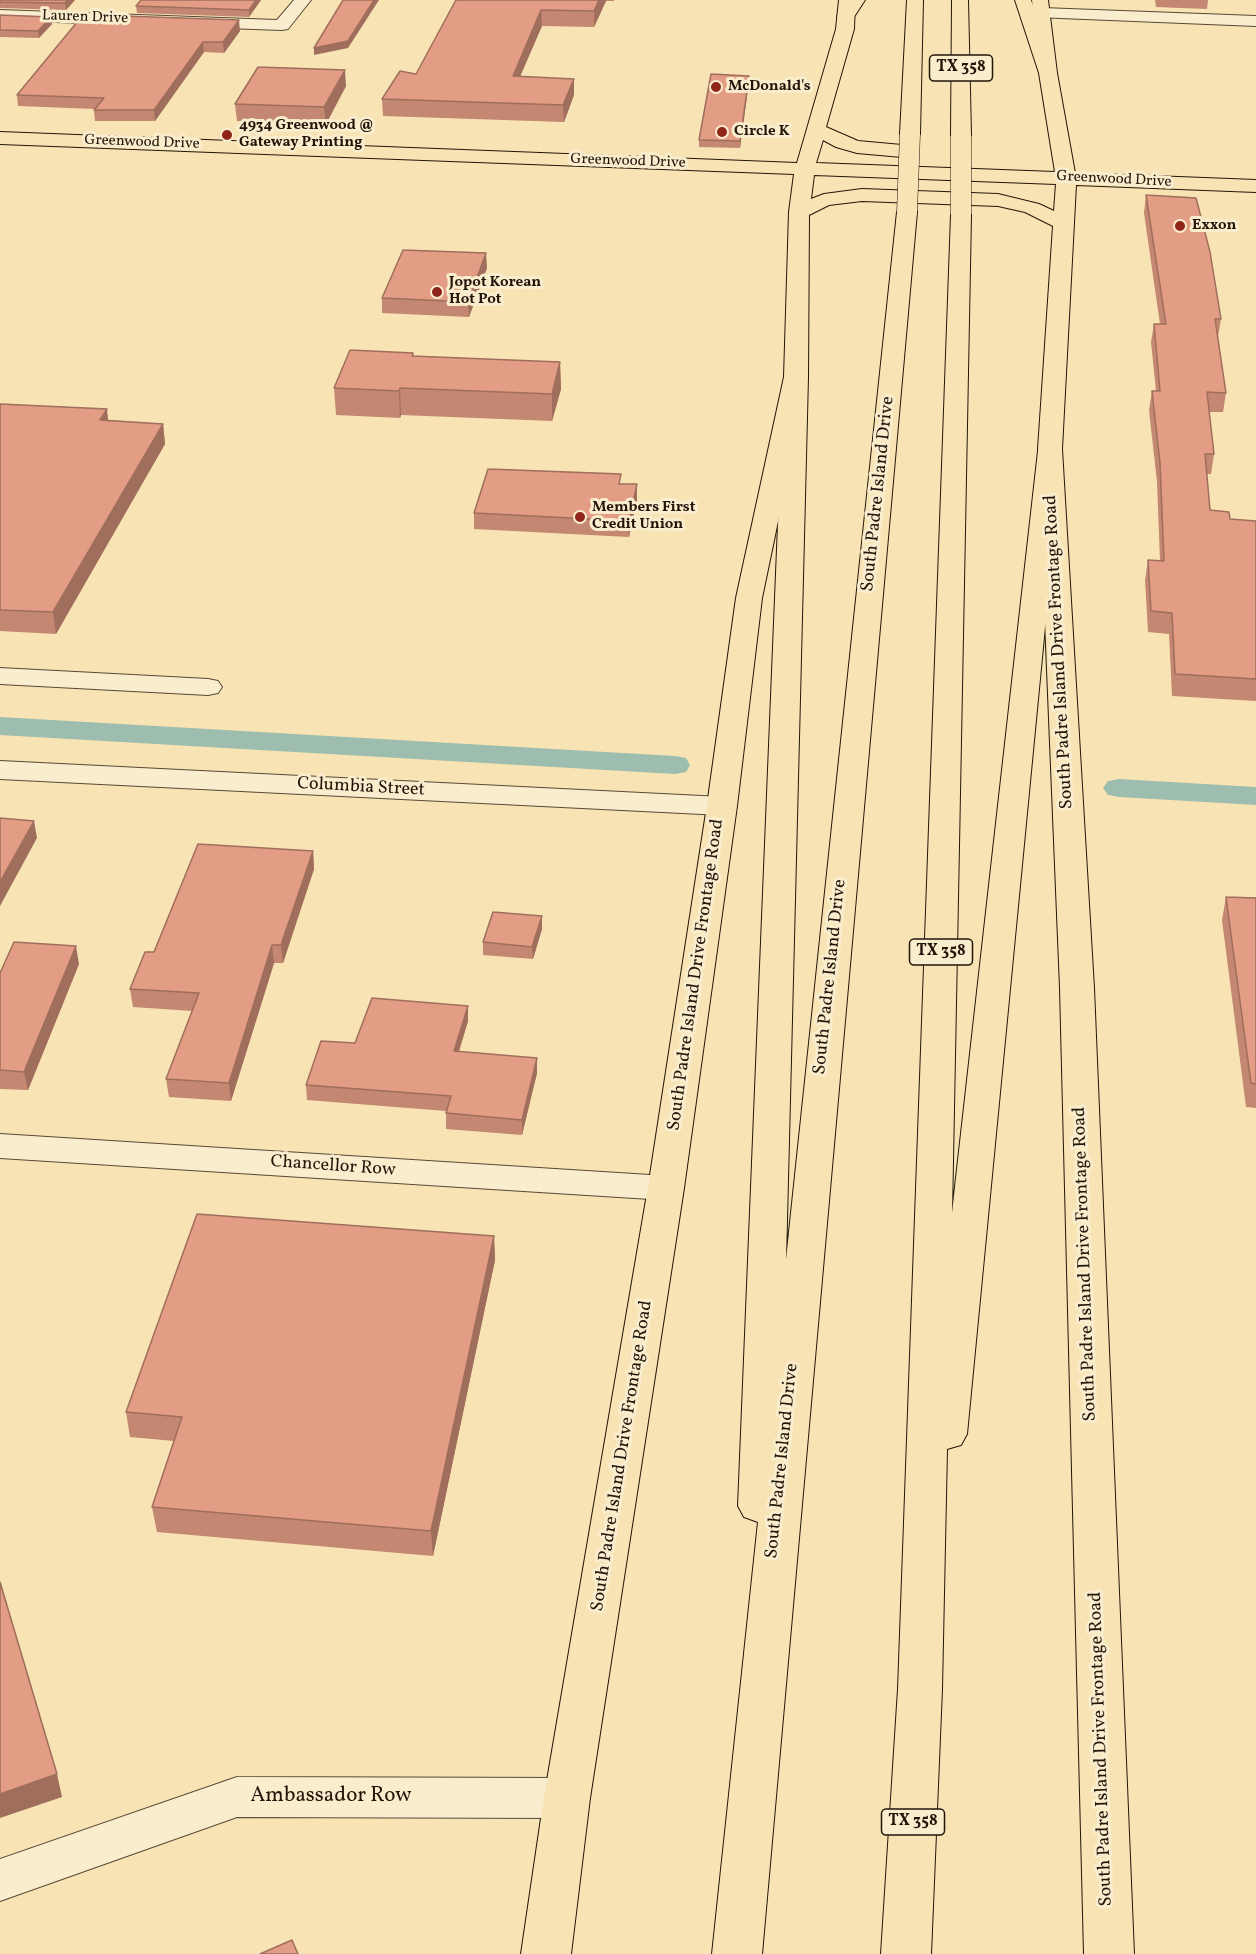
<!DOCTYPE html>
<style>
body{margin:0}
canvas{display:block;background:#f7e3b3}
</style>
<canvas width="1256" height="1954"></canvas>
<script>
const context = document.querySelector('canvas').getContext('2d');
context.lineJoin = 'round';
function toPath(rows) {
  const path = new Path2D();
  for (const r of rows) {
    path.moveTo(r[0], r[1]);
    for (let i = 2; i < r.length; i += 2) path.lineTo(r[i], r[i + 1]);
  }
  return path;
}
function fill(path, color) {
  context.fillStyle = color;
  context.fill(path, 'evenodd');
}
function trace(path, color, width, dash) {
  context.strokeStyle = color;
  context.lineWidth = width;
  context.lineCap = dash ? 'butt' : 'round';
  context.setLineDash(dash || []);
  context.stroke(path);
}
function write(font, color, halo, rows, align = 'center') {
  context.font = font + ' Vollkorn,serif';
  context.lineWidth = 6;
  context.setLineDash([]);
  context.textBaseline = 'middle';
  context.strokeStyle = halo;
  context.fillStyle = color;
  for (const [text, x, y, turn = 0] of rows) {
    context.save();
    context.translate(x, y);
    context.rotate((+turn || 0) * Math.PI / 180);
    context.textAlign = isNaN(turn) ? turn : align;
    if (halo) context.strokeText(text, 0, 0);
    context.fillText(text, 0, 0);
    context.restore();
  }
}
fill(toPath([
 [0,717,675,756,686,758,690,765,686,772,675,774,0,735,0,717],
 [1119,779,1256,787,1256,805,1119,797,1108,795,1103,788,1108,781,1119,779]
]), '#9dbeae');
const minor = toPath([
 [294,0,311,0,288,29,282,30,0,20,0,10,277,20,294,0],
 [1042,8,1256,16,1256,26,1036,17,1033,13,1036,9,1042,8],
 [0,668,208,679,218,681,222,687,218,693,208,695,0,684,0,668],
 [0,761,722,797,733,800,737,806,733,812,722,815,0,779,0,761],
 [0,1134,666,1176,679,1179,684,1188,679,1197,666,1200,0,1158,0,1134],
 [237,1777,567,1778,583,1784,590,1798,583,1812,567,1818,237,1817,0,1901,0,1859,237,1777]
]);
const major = toPath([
 [839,0,855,0,854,29,826,127,858,141,902,145,909,147,912,151,909,155,902,157,857,153,836,147,823,140,816,163,1055,172,1039,73,1032,0,1048,0,1057,73,1075,173,1256,180,1256,192,1076,185,1062,449,1094,988,1134,1954,1084,1954,1060,988,1038,449,1053,226,1025,212,998,206,862,201,829,205,809,215,808,377,762,598,737,806,684,1188,590,1798,571,1954,521,1954,544,1798,648,1188,707,806,736,598,784,377,789,212,794,174,0,144,0,132,797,163,836,29,839,0],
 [814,175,1056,184,1054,211,1039,204,998,194,862,189,824,194,811,199,814,175]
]);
const highway = toPath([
 [849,0,865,0,852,20,840,20,837,16,849,0],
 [907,0,923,0,920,134,917,138,910,140,903,138,900,134,907,0],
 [952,0,968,0,971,135,968,139,961,141,954,139,951,135,952,0],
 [1015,0,1031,0,1057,73,1054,77,1048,78,1042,77,1039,73,1015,0],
 [907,206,914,208,917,212,762,1954,712,1954,758,1522,744,1517,738,1506,784,377,788,372,796,370,804,372,808,377,786,1260,897,212,900,208,907,206],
 [961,209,968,211,971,215,952,1213,1038,451,1041,446,1050,444,1059,446,1062,451,967,1434,961,1445,947,1449,942,1689,931,1954,881,1954,898,1689,951,215,954,211,961,209]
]);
trace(minor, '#574935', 2);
trace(major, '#22160b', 2);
trace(highway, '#22160b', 2);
fill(minor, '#faedce');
fill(major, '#f7e3b3');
fill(highway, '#f7e3b3');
const highwayBridge = toPath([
 [961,135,961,215],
 [907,212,910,134]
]);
trace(highwayBridge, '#22160b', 21, []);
trace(highwayBridge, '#f7e3b3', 20);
fill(toPath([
 [0,0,75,0,66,10,0,8],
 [261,0,249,17,137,13,136,6],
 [456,0,614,0,614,1,606,1,594,27,542,26,520,76,574,95,564,122,383,116,382,99,416,74],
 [1155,0,1208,0,1207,9,1156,7],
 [0,15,52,24,39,38,0,37],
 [240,31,224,53,204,52,155,121,95,121,94,110,95,109,18,106,17,95],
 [749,76,740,148,699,147,699,140],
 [346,86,326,124,237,121,235,104],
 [1146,195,1221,319,1218,337,1226,393,1223,412,1209,412,1214,454,1211,474,1207,474,1210,510,1230,519,1256,521,1256,701,1172,696,1169,634,1148,632,1145,580,1148,560,1160,560,1157,482,1149,410,1152,391,1156,391,1151,342,1154,324,1160,324,1144,213],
 [487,268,469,317,382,313,382,298],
 [413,353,414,356,560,362,561,389,552,421,401,415,400,418,336,415,334,388],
 [0,404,108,420,163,424,165,444,56,634,0,631],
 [621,484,637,484,637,500,629,537,474,529,474,513],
 [313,851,314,869,283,963,274,963,231,1101,169,1097,166,1079,192,1011,133,1007,130,989,154,952],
 [1226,897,1256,898,1256,1108,1246,1107,1222,920],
 [542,916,542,929,533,959,483,955,483,942],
 [79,964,28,1090,0,1089,0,973],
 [468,1021,459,1052,537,1058,537,1073,522,1135,446,1129,446,1111,307,1100,306,1085,355,1043],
 [494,1236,495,1260,433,1556,157,1532,152,1507,174,1441,130,1437,126,1412]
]), '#c38772');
fill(toPath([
 [68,0,75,0,66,10,65,3],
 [256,0,261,0,249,17,249,10],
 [374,0,379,0,348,48,314,55,314,48],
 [599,0,606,0,606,1,594,27,594,11],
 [541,10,542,26,513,93,513,76],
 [51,17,52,24,39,38,38,31],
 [239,20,240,31,224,53,223,42],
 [203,42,204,52,155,121,154,110],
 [345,70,346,86,326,124,324,107],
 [749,76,749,82,740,148,740,141],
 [574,79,574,95,564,122,563,105],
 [486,253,487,268,469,317,468,302],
 [560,362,561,389,552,421,552,394],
 [400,388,401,415,400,418,399,391],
 [107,409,109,429,100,420],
 [163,424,165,444,56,634,53,612],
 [637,484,637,500,629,537,629,521],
 [34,821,37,838,0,906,0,882],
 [313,851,314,869,283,963,281,945],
 [542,916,542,929,533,959,532,947],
 [272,945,274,963,231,1101,229,1083],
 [76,946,79,964,28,1090,24,1072],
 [468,1006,468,1021,454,1066,454,1051],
 [537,1058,537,1073,522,1135,522,1120],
 [494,1236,495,1260,433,1556,431,1531],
 [57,1774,62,1797,0,1818,0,1794]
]), '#9f6e5c');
const building = toPath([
 [0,0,68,0,65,3,0,2,0,0],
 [141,0,256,0,249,10,136,6,141,0],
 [343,0,374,0,348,41,314,48,343,0],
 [456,0,599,0,594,11,541,10,513,76,574,79,563,105,382,99,400,71,416,74,456,0],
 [0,15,51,17,38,31,0,30,0,15],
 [124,16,239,20,223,42,203,42,154,110,94,110,104,98,17,95,78,21,119,22,124,16],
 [258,67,345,70,324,107,235,104,258,67],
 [711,74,749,76,740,141,699,140,711,74],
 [1146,195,1196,198,1210,252,1221,319,1215,319,1226,393,1207,392,1214,454,1205,454,1210,510,1229,512,1230,519,1256,521,1256,679,1175,674,1172,613,1151,611,1148,560,1164,561,1160,463,1152,391,1160,391,1154,324,1166,324,1146,195],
 [403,250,486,253,468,302,382,298,403,250],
 [350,350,413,353,412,356,560,362,552,394,400,388,399,391,334,388,350,350],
 [0,404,107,409,100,420,163,424,53,612,0,610,0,404],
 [488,469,621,474,619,484,637,484,629,521,474,513,488,469],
 [0,818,34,821,0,882,0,818],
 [198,844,313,851,281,945,272,945,229,1083,166,1079,199,993,130,989,145,952,154,952,198,844],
 [1226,897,1256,898,1256,1084,1251,1083,1226,897],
 [493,912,542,916,532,947,483,942,493,912],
 [14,942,76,946,24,1072,0,1070,0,973,14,942],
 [372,998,468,1006,454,1051,537,1058,522,1120,446,1113,451,1096,306,1085,321,1041,355,1043,372,998],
 [197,1214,494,1236,431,1531,152,1507,182,1417,126,1412,197,1214],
 [0,1582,57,1774,0,1794,0,1582],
 [292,1940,298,1954,260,1954,292,1940]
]);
fill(building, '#e39d84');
trace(building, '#9f6e5c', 1.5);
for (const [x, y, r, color] of [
 [716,87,6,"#8f2418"],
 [722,132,6,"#8f2418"],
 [227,135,6,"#8f2418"],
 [1180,226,6,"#8f2418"],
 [437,292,6,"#8f2418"],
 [580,517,6,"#8f2418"]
]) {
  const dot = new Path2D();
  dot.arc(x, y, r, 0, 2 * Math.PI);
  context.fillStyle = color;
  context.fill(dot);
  trace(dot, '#faedce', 2);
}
write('15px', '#22160b', '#faedce', [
 ["Lauren Drive",85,18,2],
 ["Greenwood Drive",142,143,2],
 ["Greenwood Drive",628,162,2],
 ["Greenwood Drive",1114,180,3]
]);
write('bold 15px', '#22160b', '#faedce', [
 ["McDonald's",728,87],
 ["4934 Greenwood @",239,126],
 ["Gateway Printing",239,143],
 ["Circle K",734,132],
 ["Exxon",1192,226],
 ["Jopot Korean",449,283],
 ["Hot Pot",449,300],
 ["Members First",592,508],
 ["Credit Union",592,525]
], 'left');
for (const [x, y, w] of [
 [961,68,63],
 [941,952,63],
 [913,1822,63]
]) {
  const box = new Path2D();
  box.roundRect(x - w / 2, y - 13, w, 26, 4.5);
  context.fillStyle = '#faedce';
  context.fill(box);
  trace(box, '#22160b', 1.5);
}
write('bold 16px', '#22160b', null, [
 ["TX 358",961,68],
 ["TX 358",941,952],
 ["TX 358",913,1822]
]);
write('18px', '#22160b', '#faedce', [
 ["South Padre Island Drive",879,494,-84],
 ["South Padre Island Drive Frontage Road",1060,652,-93],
 ["Columbia Street",361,788,3],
 ["South Padre Island Drive Frontage Road",697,975,-82],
 ["South Padre Island Drive",831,977,-84],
 ["Chancellor Row",333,1167,4],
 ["South Padre Island Drive Frontage Road",1086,1264,-92],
 ["South Padre Island Drive Frontage Road",623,1456,-81],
 ["South Padre Island Drive",783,1461,-84],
 ["South Padre Island Drive Frontage Road",1102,1749,-92]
]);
write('21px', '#22160b', '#faedce', [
 ["Ambassador Row",331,1797]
]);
</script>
